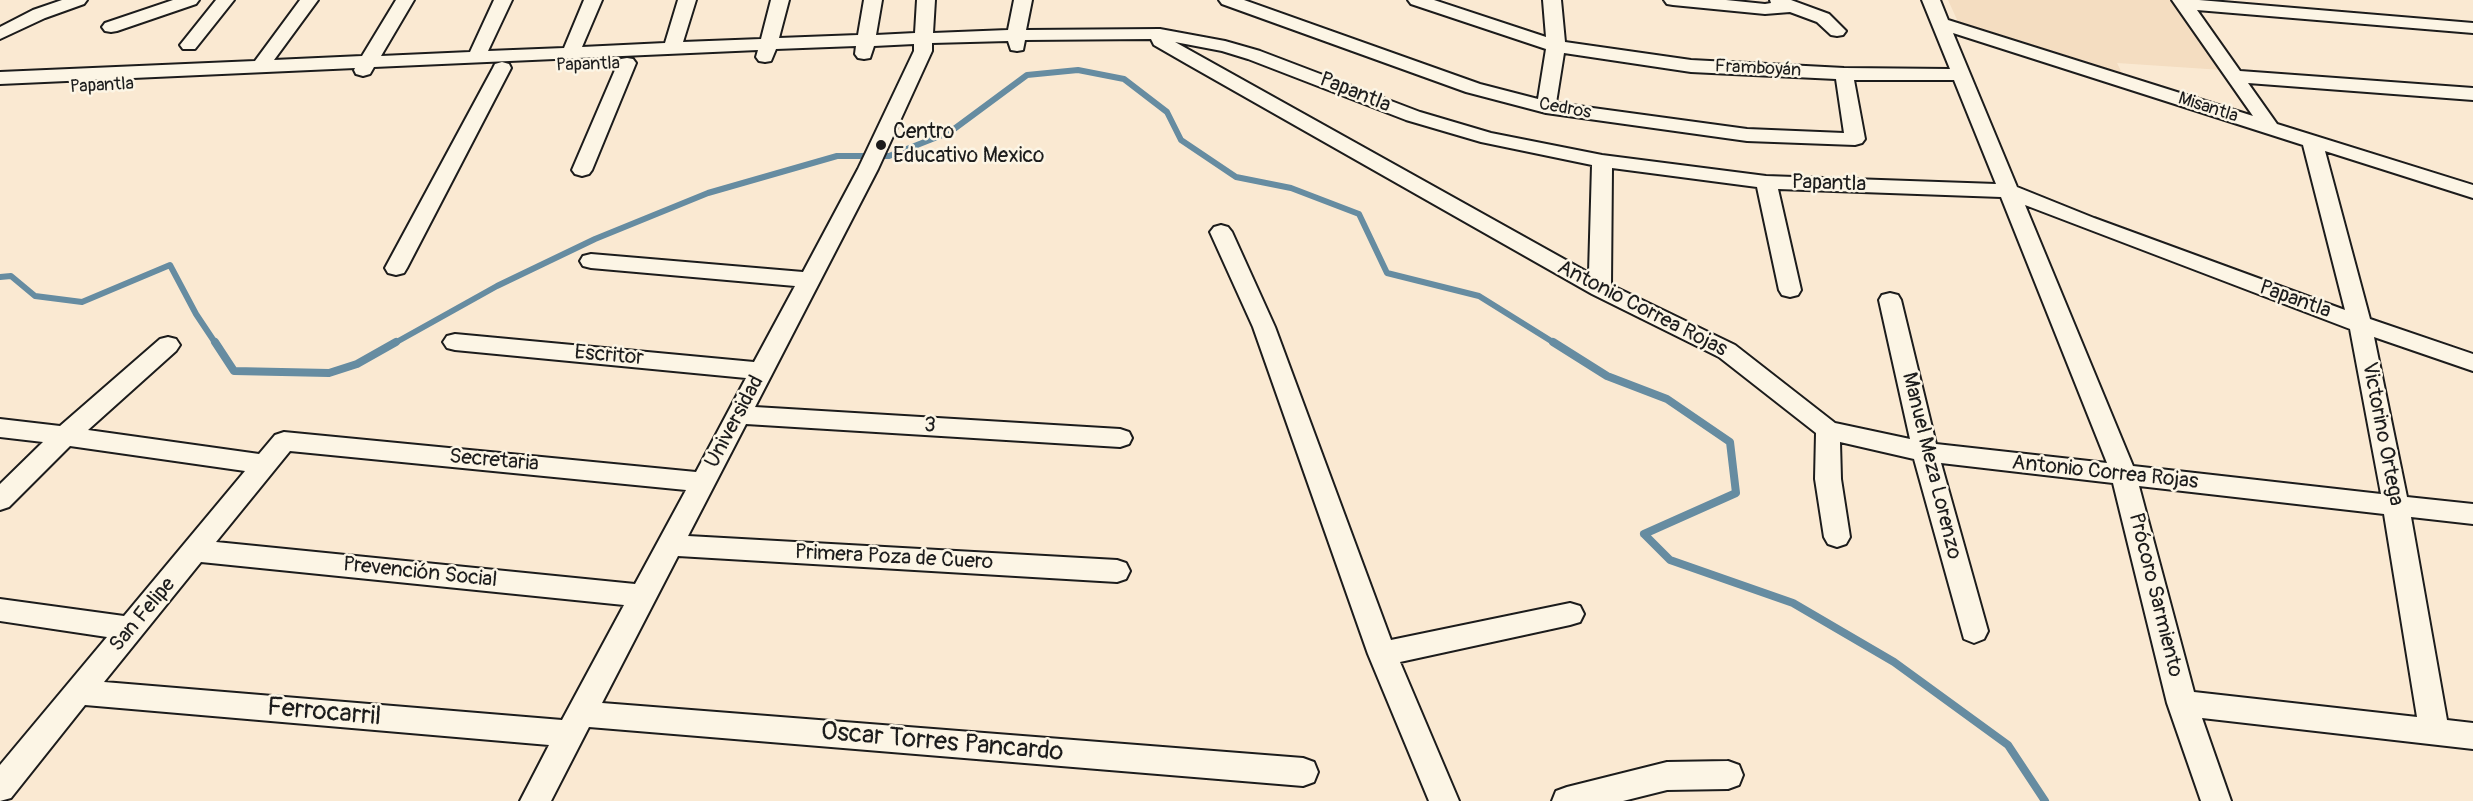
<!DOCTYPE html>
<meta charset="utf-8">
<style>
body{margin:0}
canvas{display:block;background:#fae9d2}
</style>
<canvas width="2473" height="801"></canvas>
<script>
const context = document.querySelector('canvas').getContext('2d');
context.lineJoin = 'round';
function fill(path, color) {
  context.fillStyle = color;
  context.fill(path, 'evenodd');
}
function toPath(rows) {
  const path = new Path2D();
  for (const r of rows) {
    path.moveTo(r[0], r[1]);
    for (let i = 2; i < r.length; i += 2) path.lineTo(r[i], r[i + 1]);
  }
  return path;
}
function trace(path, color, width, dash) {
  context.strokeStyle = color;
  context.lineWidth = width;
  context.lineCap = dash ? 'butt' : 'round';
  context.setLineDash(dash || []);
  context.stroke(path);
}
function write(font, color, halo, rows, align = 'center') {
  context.font = font + ' Pangolin,sans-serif';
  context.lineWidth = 5;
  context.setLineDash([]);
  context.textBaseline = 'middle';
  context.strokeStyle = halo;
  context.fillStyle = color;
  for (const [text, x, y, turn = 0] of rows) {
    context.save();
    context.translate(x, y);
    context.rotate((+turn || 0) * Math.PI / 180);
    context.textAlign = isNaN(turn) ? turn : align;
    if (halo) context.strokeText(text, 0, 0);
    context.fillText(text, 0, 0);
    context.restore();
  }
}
fill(toPath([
 [1948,0,2172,0,2222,70,2117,63,2122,73,1959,24]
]), '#f4ddc1');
trace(toPath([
 [0,277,11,276,35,296,82,302,170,265,196,314,216,344],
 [393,344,497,286,595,239,708,193,837,156,889,156,950,132,1027,75,1078,70,1124,79,1167,112,1181,140,1236,177,1291,188,1359,214,1387,273,1479,296,1556,344]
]), '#668ca1', 6);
trace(toPath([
 [215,342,234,371,329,373,357,364,396,342],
 [1553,342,1607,376,1667,399,1730,442,1736,493,1644,534,1670,560,1793,603,1894,662,2008,745,2045,801]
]), '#668ca1', 8);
const minor = toPath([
 [62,0,87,0,84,4,45,18,0,39,0,27,33,10,62,0],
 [173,0,199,0,196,4,117,31,111,32,105,31,102,27,105,23,173,0],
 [216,0,234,0,195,49,183,49,180,45,216,0],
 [300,0,318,0,274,60,362,56,396,0,414,0,381,56,470,52,494,0,512,0,488,51,564,48,584,0,602,0,582,47,665,43,678,0,696,0,683,42,761,39,771,0,789,0,779,38,858,35,864,0,882,0,876,35,915,33,917,0,935,0,933,33,1008,30,1014,0,1032,0,1026,30,1160,29,1225,41,1260,51,1420,112,1491,133,1602,155,1766,176,1996,184,1954,80,1854,80,1865,139,1862,143,1855,145,1747,141,1546,113,1466,92,1222,4,1219,0,1244,0,1480,84,1538,99,1546,49,1411,4,1408,0,1434,0,1546,37,1543,0,1561,0,1565,42,1691,60,1844,68,1950,69,1922,0,1940,0,1948,20,2253,116,2172,0,2199,0,2473,23,2473,33,2197,10,2240,71,2473,88,2473,100,2248,83,2277,124,2473,185,2473,198,2325,151,2370,319,2473,354,2473,371,2374,337,2407,497,2473,504,2473,524,2411,517,2447,720,2473,723,2473,749,2202,718,2231,801,2201,801,2167,703,2113,483,1941,463,1988,631,1984,639,1974,643,1964,639,1914,459,1840,442,1841,479,1850,537,1846,544,1837,547,1828,544,1824,537,1815,479,1816,433,1719,357,1592,294,1187,64,1154,45,1151,39,1025,40,1023,50,1017,51,1011,50,1008,41,932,43,932,51,878,169,755,407,1120,429,1129,432,1132,438,1129,444,1120,447,746,424,688,536,1117,560,1126,563,1130,571,1126,579,1117,582,678,556,602,703,1303,758,1314,762,1318,772,1314,782,1303,786,589,727,551,801,520,801,549,745,85,705,11,798,0,801,0,765,107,637,0,621,0,599,124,616,245,471,70,446,9,507,0,510,0,484,43,442,0,437,0,419,60,426,160,339,168,337,176,339,180,345,176,351,88,430,259,454,275,435,284,432,696,472,746,378,455,350,447,348,443,342,447,336,455,334,754,362,795,286,591,268,583,266,580,261,583,256,591,254,803,272,858,169,914,51,914,44,874,46,870,58,864,59,858,58,855,54,856,46,776,49,771,61,765,62,759,61,756,57,758,50,374,67,370,74,363,76,356,74,354,70,355,68,0,84,0,72,255,61,300,0],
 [1953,33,2303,145,2345,310,2094,218,2017,187,1953,33],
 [1175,42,1222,51,1248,59,1406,120,1481,142,1592,165,1589,273,1175,42],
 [1564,53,1691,72,1836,79,1844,133,1747,129,1556,103,1564,53],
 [1612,168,1757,187,1779,290,1782,295,1790,297,1798,295,1801,290,1778,189,2001,197,2107,463,1936,444,1901,300,1898,295,1890,293,1882,295,1879,300,1910,439,1835,423,1735,345,1611,285,1612,168],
 [2025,205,2350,329,2381,494,2133,466,2025,205],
 [290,451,686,490,635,584,216,542,290,451],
 [2139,486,2384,514,2417,717,2194,692,2139,486],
 [201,562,624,605,562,720,104,682,201,562],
 [1664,0,1726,0,1765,4,1771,3,1770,0,1791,0,1829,14,1846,31,1843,35,1837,36,1831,35,1817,22,1790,12,1765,14,1673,5,1667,4,1664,0],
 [627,58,633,59,636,63,592,170,589,174,582,176,575,174,572,170,618,63,621,59,627,58],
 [502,62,509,64,511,68,407,268,404,273,396,275,388,273,385,268,493,68,495,64,502,62],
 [1221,225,1228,227,1232,232,1275,327,1391,640,1570,603,1580,606,1584,614,1580,622,1570,625,1400,662,1459,801,1429,801,1368,654,1253,327,1210,232,1214,227,1221,225],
 [1728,761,1739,765,1743,775,1739,785,1728,789,1667,790,1623,801,1552,801,1556,791,1567,787,1667,762,1728,761]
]);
trace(minor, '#1c1c1c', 4);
fill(minor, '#fcf5e5');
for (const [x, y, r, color] of [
 [881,145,6,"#1c1c1c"]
]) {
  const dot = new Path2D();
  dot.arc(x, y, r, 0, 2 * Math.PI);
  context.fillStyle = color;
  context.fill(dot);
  trace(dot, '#fcf5e5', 2);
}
write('18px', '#1c1c1c', '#fcf5e5', [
 ["Papantla",588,65,-2],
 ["Framboyán",1758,69,3],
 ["Papantla",102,86,-3],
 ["Misantla",2208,108,18],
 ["Cedros",1565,109,10]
]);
write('21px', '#1c1c1c', '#fcf5e5', [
 ["Papantla",1355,93,22],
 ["Papantla",1829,184,2],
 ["Papantla",2295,300,20],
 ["Antonio Correa Rojas",1642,309,27],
 ["Escritor",609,356,5],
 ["Universidad",735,422,-62],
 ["3",930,426,3],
 ["Victorino Ortega",2382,434,79],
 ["Secretaria",494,461,5],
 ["Manuel Meza Lorenzo",1931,466,76],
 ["Antonio Correa Rojas",2105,473,6],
 ["Primera Poza de Cuero",894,558,3],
 ["Prevención Social",420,573,6],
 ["Prócoro Sarmiento",2155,595,76],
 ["San Felipe",143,615,-50]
]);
write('21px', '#1c1c1c', '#fcf5e5', [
 ["Centro",893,133],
 ["Educativo Mexico",893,157]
], 'left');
write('26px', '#1c1c1c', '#fcf5e5', [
 ["Ferrocarril",324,713,5],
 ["Oscar Torres Pancardo",942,743,5]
]);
</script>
